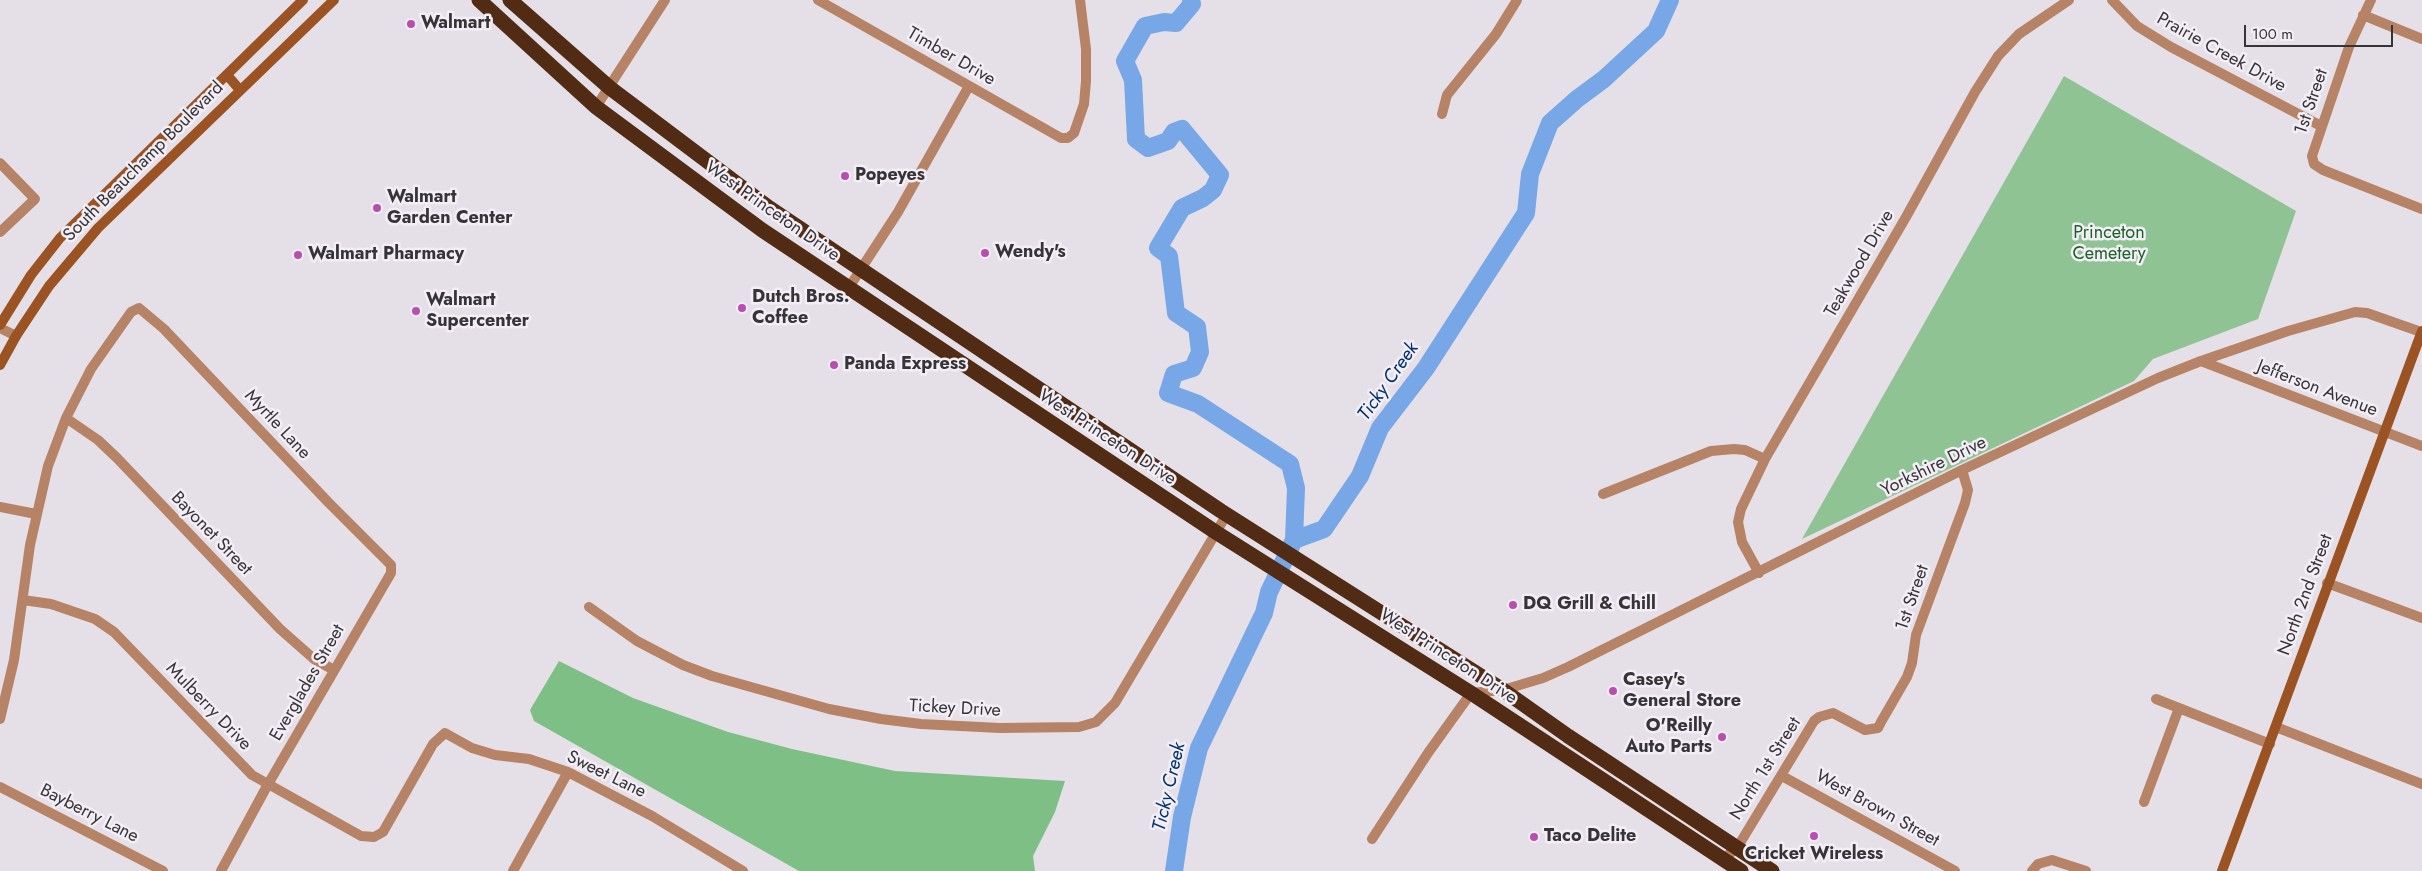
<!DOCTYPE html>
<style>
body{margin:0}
#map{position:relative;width:2422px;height:871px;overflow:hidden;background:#e5e0e8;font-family:Jost,sans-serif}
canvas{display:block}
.scale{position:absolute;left:2244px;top:25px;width:149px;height:22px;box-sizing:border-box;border:2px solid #363437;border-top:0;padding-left:6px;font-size:15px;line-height:18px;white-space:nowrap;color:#363437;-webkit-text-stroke:4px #f3eef5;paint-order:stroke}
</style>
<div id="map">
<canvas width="2422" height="871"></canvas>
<div class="scale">100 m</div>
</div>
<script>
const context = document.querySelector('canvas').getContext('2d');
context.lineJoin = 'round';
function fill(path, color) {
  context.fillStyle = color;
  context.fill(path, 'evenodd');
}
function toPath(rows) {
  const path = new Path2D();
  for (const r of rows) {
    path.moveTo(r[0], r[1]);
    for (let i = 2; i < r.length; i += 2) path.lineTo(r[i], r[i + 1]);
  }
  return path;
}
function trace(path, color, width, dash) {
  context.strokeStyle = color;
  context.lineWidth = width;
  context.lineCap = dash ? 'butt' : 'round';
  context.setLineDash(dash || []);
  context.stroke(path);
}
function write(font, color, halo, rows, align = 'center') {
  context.font = font + ' Jost,sans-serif';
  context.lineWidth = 5;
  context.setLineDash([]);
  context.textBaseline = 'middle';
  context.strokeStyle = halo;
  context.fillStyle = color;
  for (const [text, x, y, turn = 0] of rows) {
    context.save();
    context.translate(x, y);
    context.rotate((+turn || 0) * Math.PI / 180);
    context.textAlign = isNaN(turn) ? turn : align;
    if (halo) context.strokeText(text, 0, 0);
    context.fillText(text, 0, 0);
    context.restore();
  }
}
fill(toPath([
 [2064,76,2296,211,2258,319,2153,359,2134,381,1802,539]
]), '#8fc394');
fill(toPath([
 [559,661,633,698,728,732,792,749,895,771,1065,781,1055,812,1033,856,1035,871,799,871,534,721,530,710]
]), '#7dbf85');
trace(toPath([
 [1294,540,1324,529,1360,476,1380,428,1426,368,1526,213,1530,174,1550,123,1577,99,1604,79,1656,31,1670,0],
 [1174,871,1182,817,1199,748,1264,613,1269,592,1294,540,1296,488,1290,464,1198,404,1168,393,1174,374,1193,368,1200,352,1197,327,1176,313,1169,256,1158,248,1182,208,1203,198,1213,190,1220,175,1182,129,1174,132,1168,141,1148,148,1136,139,1133,80,1125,61,1145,26,1164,22,1176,23,1192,4,1191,0]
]), '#77a7e7', 18);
trace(toPath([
 [818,0,1061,138,1068,138,1074,133,1084,104,1086,81,1086,49,1080,0],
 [2112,0,2137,26,2171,47,2321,126],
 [2371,0,2349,47,2312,156,2314,164,2323,170,2422,209],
 [2363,15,2422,39],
 [596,107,665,0],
 [1442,114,1447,95,1496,34,1517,0],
 [0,163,35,199,0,232],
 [848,289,898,212,969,86],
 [0,328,16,336],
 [2201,361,2422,446],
 [66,418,98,440,117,458,280,629,314,659,334,670],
 [1603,494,1711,451,1734,449,1745,450,1765,459],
 [0,507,36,514],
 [1759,573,1742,542,1738,522,1741,509,1765,459,1906,217,1975,92,1998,56,2019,34,2069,0],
 [2327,583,2422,618],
 [23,600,51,604,95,619,114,632,252,775,361,836,374,837,383,832,433,744,445,733,472,748,495,755,529,759,568,772,652,816,743,871],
 [589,607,637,641,683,665,712,676,829,709,881,719,921,724,1000,728,1079,727,1096,722,1115,703,1227,514],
 [2156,699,2270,744],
 [0,719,14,660,30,545,48,466,66,418,91,369,131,312,139,308,164,329,328,502,391,565,391,573,267,786,221,871],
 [2276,727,2422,784],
 [1782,776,1955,871],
 [0,787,163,871],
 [2144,802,2179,708],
 [1372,839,1428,753,1471,693,1503,690,1543,678,1568,667,1962,470,2158,378,2201,361,2288,331,2355,312,2367,313,2421,332],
 [1723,859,1737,848,1814,721,1819,717,1833,713,1865,730,1878,728,1881,722,1907,677,1912,663,1916,635,1965,503,1968,490,1962,470],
 [513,871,568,772],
 [2032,871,2038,864,2052,860,2086,871]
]), '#b68366', 10);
trace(toPath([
 [227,75,240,90],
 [0,325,31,275,60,238,303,0],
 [0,365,16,336,49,286,98,228,334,0],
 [2222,871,2422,331]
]), '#9b5323', 10);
trace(toPath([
 [479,0,596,107,762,230,1217,533,1471,693,1741,871],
 [510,0,610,88,768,207,1221,511,1503,690,1568,736,1772,871]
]), '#512b13', 15);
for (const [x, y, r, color] of [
 [411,24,5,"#b74eb0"],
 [845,176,5,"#b74eb0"],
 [377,208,5,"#b74eb0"],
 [985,253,5,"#b74eb0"],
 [298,255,5,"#b74eb0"],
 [742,308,5,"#b74eb0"],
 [416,311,5,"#b74eb0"],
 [834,365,5,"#b74eb0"],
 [1513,605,5,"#b74eb0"],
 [1613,691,5,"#b74eb0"],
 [1722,737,5,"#b74eb0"],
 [1814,836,5,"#b74eb0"],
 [1534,837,5,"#b74eb0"]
]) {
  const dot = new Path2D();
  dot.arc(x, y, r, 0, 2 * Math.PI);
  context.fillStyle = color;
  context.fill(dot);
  trace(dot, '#f3eef5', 2);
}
write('bold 18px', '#363437', '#f3eef5', [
 ["Walmart",421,24],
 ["Popeyes",855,176],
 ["Walmart",387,198],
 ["Garden Center",387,219],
 ["Wendy's",995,253],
 ["Walmart Pharmacy",308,255],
 ["Dutch Bros.",752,298],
 ["Coffee",752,319],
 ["Walmart",426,301],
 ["Supercenter",426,322],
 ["Panda Express",844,365],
 ["DQ Grill & Chill",1523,605],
 ["Casey's",1623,681],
 ["General Store",1623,702],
 ["O'Reilly",1712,727,"right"],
 ["Auto Parts",1712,748,"right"],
 ["Taco Delite",1544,837],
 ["Cricket Wireless",1814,855,"center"]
], 'left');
write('18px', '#363437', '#f3eef5', [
 ["Prairie Creek Drive",2221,53,29],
 ["Timber Drive",951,57,30],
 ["1st Street",2312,102,-71],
 ["South Beauchamp Boulevard",144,162,-45],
 ["West Princeton Drive",772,212,35],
 ["Teakwood Drive",1860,264,-60],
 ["Jefferson Avenue",2317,389,21],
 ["Myrtle Lane",277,425,47],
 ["West Princeton Drive",1107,438,33],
 ["Yorkshire Drive",1934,467,-26],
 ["Bayonet Street",211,534,46],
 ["North 2nd Street",2306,595,-70],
 ["1st Street",1913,598,-71],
 ["West Princeton Drive",1448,657,33],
 ["Everglades Street",308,683,-60],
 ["Mulberry Drive",208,707,46],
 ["Tickey Drive",955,709,3],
 ["North 1st Street",1766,769,-58],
 ["Sweet Lane",606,775,26],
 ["West Brown Street",1877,809,29],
 ["Bayberry Lane",89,814,27]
]);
write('18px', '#1d622b', '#f3eef5', [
 ["Princeton",2109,234],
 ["Cemetery",2109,255]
]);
write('italic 19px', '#01326a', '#f3eef5', [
 ["Ticky Creek",1389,382,-55],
 ["Ticky Creek",1170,787,-77]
]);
</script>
